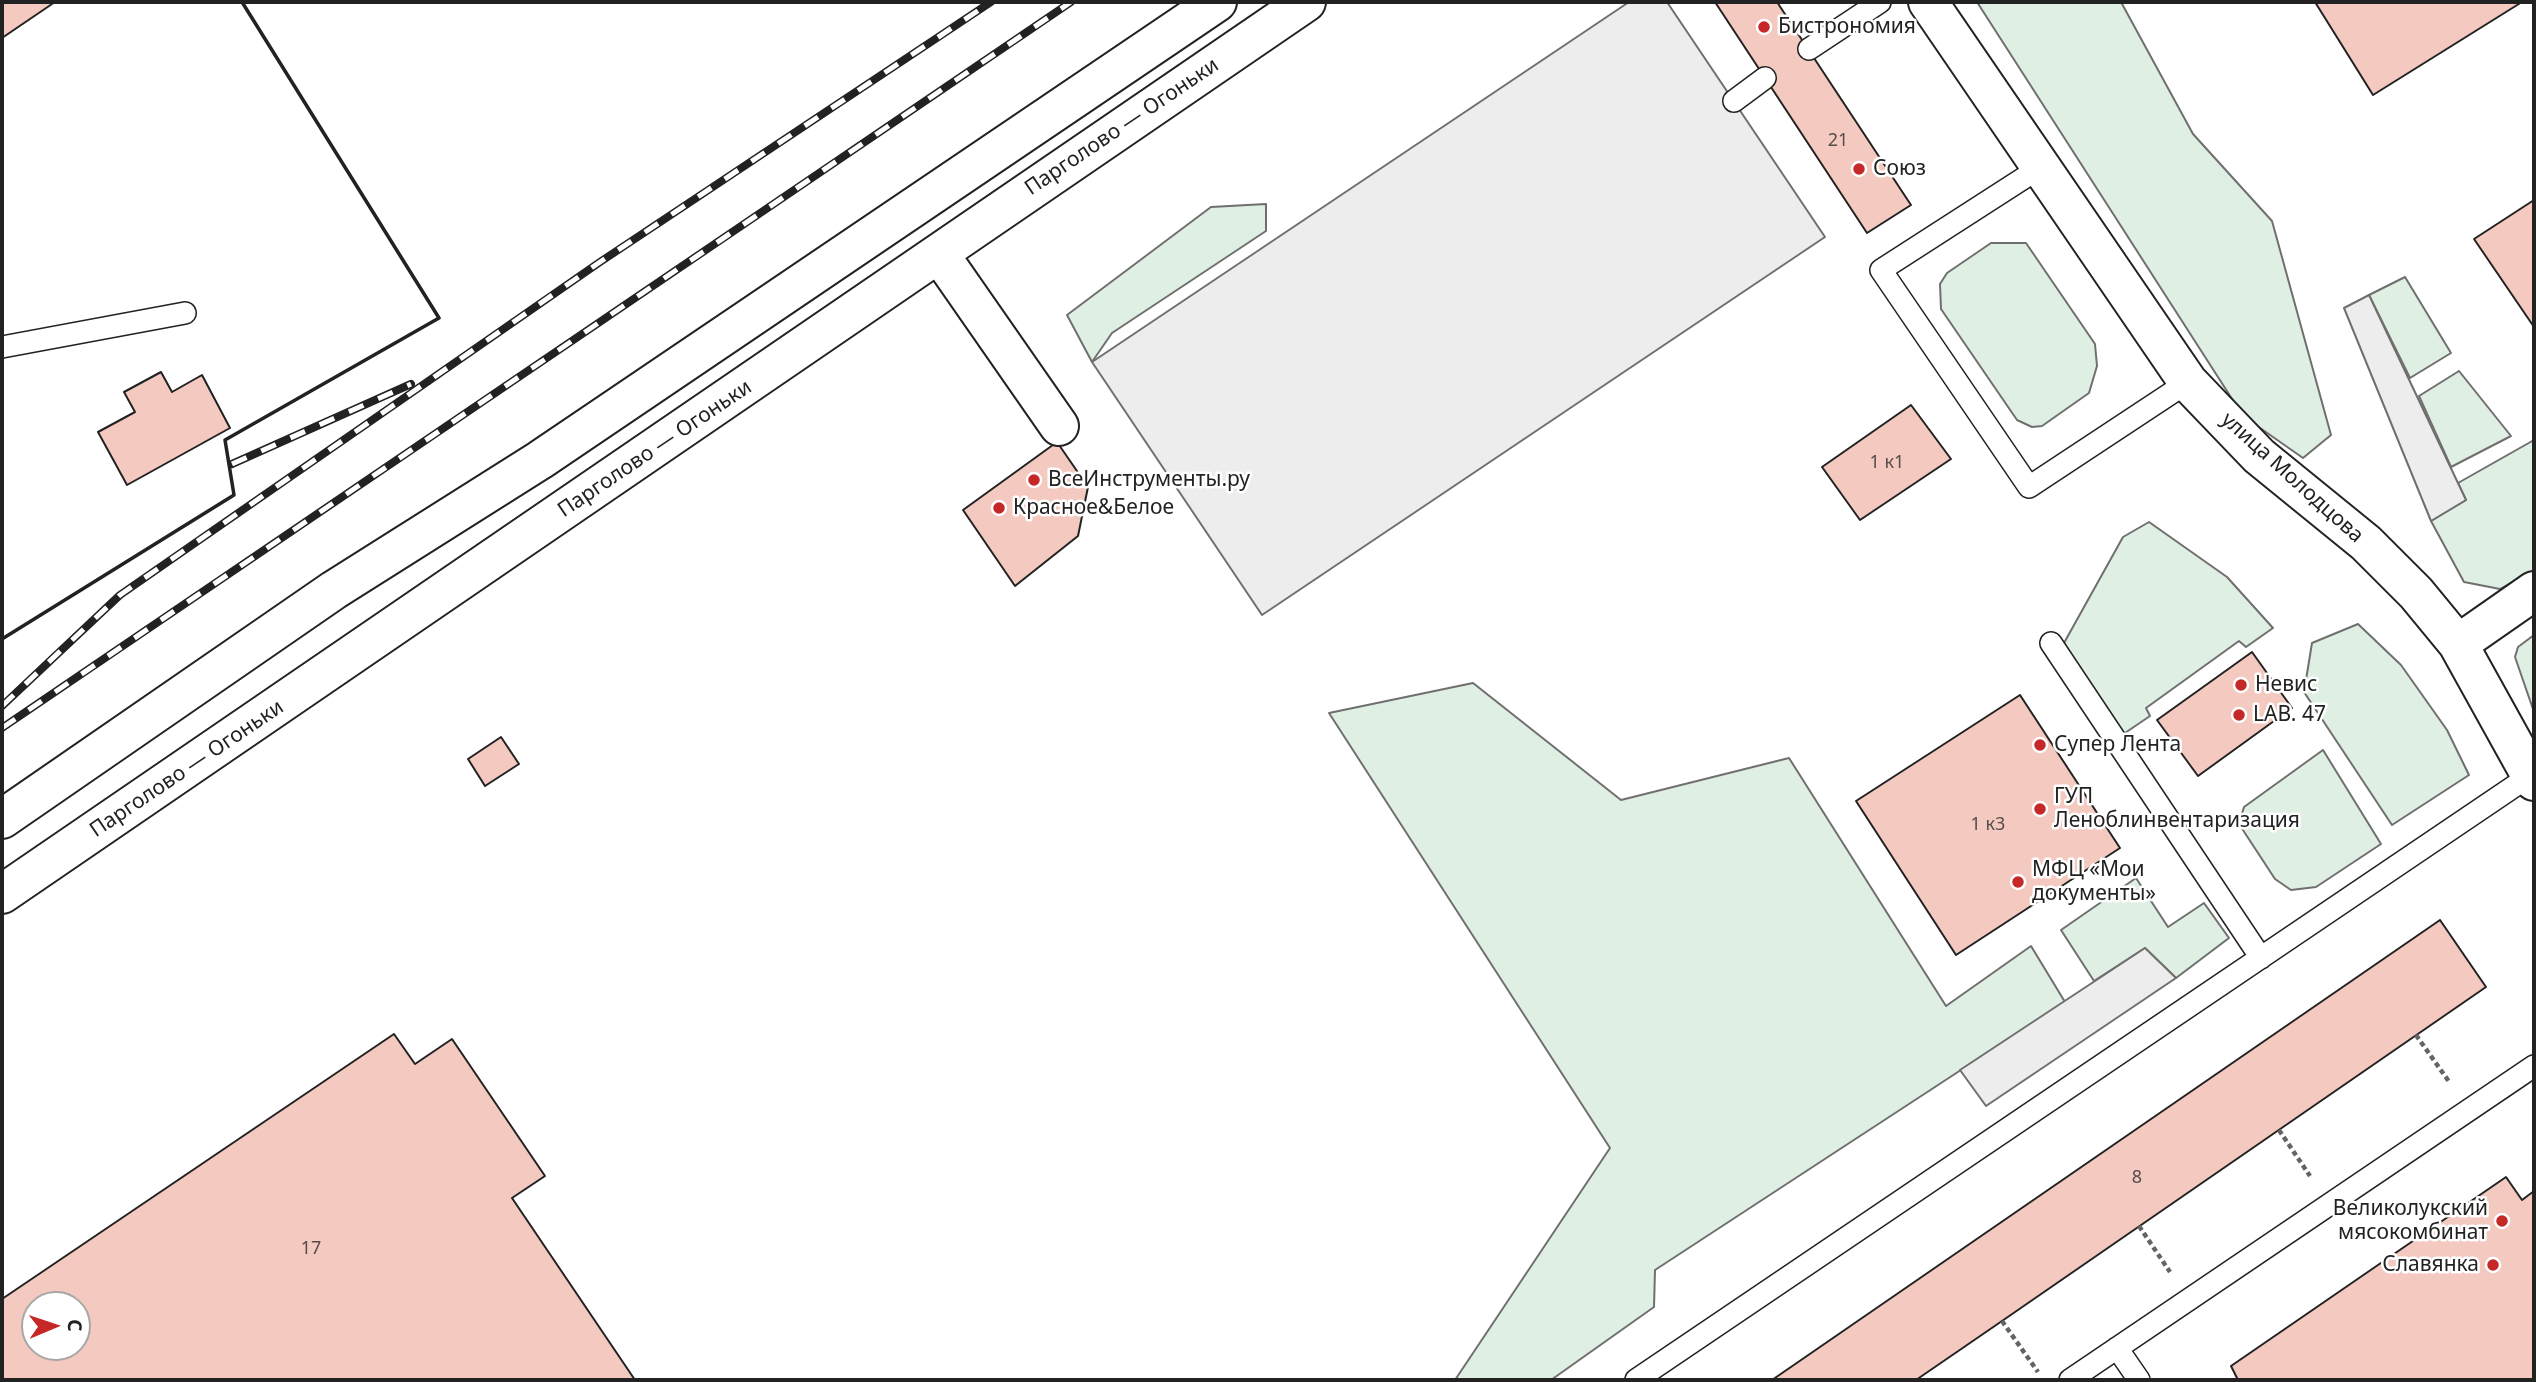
<!DOCTYPE html>
<meta charset="utf-8">
<style>
body{margin:0}
#map{position:relative;width:2536px;height:1382px;overflow:hidden;background:#fff;font-family:"Noto Sans",sans-serif}
canvas{display:block}
.frame{position:absolute;inset:0;border:4px solid #222;pointer-events:none}
.north{position:absolute;left:21px;top:1291px;width:70px;height:70px;box-sizing:border-box;background:#fff;border:2px solid #a7a7a7;border-radius:50%;rotate:88deg;font-size:19px;font-weight:700;line-height:28px;text-align:center;color:#222}
.north::after{content:'';display:block;margin:auto;width:24px;height:32px;background:#c62828;clip-path:polygon(50% 0,100% 100%,50% 72%,0 100%)}
</style>
<div id="map">
<canvas width="2536" height="1382"></canvas>
<div class="frame"></div>
<div class="north">С</div>
</div>
<script>
const context = document.querySelector('canvas').getContext('2d');
context.lineJoin = 'round';
function fill(path, color) {
  context.fillStyle = color;
  context.fill(path, 'evenodd');
}
function toPath(rows) {
  const path = new Path2D();
  for (const r of rows) {
    path.moveTo(r[0], r[1]);
    for (let i = 2; i < r.length; i += 2) path.lineTo(r[i], r[i + 1]);
  }
  return path;
}
function trace(path, color, width, dash) {
  context.strokeStyle = color;
  context.lineWidth = width;
  context.lineCap = dash ? 'butt' : 'round';
  context.setLineDash(dash || []);
  context.stroke(path);
}
function write(font, color, halo, rows, align = 'center') {
  context.font = font + ' "Noto Sans",sans-serif';
  context.lineWidth = 5;
  context.setLineDash([]);
  context.textBaseline = 'middle';
  context.strokeStyle = halo;
  context.fillStyle = color;
  for (const [text, x, y, turn = 0] of rows) {
    context.save();
    context.translate(x, y);
    context.rotate((+turn || 0) * Math.PI / 180);
    context.textAlign = isNaN(turn) ? turn : align;
    if (halo) context.strokeText(text, 0, 0);
    context.fillText(text, 0, 0);
    context.restore();
  }
}
const green = toPath([
 [1977,2,2121,2,2193,134,2272,221,2331,435,2303,458,2243,416,1977,2],
 [1266,204,1266,231,1112,333,1092,362,1067,315,1211,207,1266,204],
 [1991,243,2026,243,2095,344,2097,366,2089,393,2042,426,2032,427,2017,420,1941,309,1940,284,1947,273,1991,243],
 [2405,277,2451,353,2410,378,2369,295,2405,277],
 [2459,371,2511,436,2451,467,2419,396,2459,371],
 [2534,440,2534,570,2500,589,2464,582,2431,521,2466,500,2458,483,2534,440],
 [2149,522,2227,577,2273,628,2246,647,2239,641,2146,708,2150,716,2122,735,2064,643,2123,537,2149,522],
 [2358,624,2401,665,2447,730,2469,775,2392,825,2304,692,2312,643,2358,624],
 [2534,635,2534,712,2515,657,2518,647,2534,635],
 [1473,683,1621,800,1789,758,1946,1006,2031,946,2065,1002,1655,1270,1654,1307,1551,1380,1455,1380,1610,1148,1329,713,1473,683],
 [2323,750,2381,844,2316,887,2291,890,2275,879,2239,824,2244,807,2323,750],
 [2136,878,2168,927,2204,903,2229,938,2176,978,2145,948,2094,981,2061,930,2136,878]
]);
fill(green, '#e0efe3');
trace(green, '#6f6f6f', 2);
const parking = toPath([
 [1629,2,1667,2,1825,237,1262,615,1092,362,1629,2],
 [2369,295,2466,500,2431,521,2344,308,2369,295],
 [2145,948,2176,978,1986,1106,1960,1070,2145,948]
]);
fill(parking, '#ededed');
trace(parking, '#6f6f6f', 2);
const building = toPath([
 [2,2,55,2,2,38,2,2],
 [1715,2,1777,2,1911,205,1867,233,1715,2],
 [2315,2,2522,2,2373,95,2315,2],
 [2534,200,2534,327,2474,239,2534,200],
 [161,372,172,392,202,375,230,428,127,485,98,432,135,412,124,392,161,372],
 [1911,405,1951,459,1860,520,1822,467,1911,405],
 [1057,442,1088,487,1078,536,1015,586,963,510,1057,442],
 [2252,652,2292,708,2198,776,2157,720,2252,652],
 [2020,695,2120,848,1956,955,1856,801,2020,695],
 [501,737,519,764,485,786,468,759,501,737],
 [2440,920,2486,987,2002,1321,1916,1380,1772,1380,2440,920],
 [394,1034,415,1064,452,1039,545,1176,512,1198,635,1380,2,1380,2,1299,394,1034],
 [35,1305,77,1305,77,1347,35,1347,35,1305],
 [2506,1177,2522,1200,2534,1191,2534,1380,2238,1380,2231,1366,2506,1177]
]);
fill(building, '#f3c9c0');
trace(building, '#222', 2);
const lane = toPath([
 [1809,49,1880,2],
 [1734,101,1765,78],
 [2041,167,1881,270,2029,487,2188,382],
 [2,347,185,313],
 [2051,643,2261,958],
 [2117,1348,2139,1380],
 [1636,1380,2531,775],
 [2070,1380,2534,1066]
]);
const street = toPath([
 [1928,2,2188,382,2259,456,2366,543,2416,593,2458,644,2534,781],
 [940,255,1059,426],
 [2458,644,2534,591]
]);
const primary = toPath([
 [2,819,334,590,540,460,1217,2],
 [2,894,1306,2]
]);
trace(lane, '#222', 24);
trace(street, '#222', 42);
trace(primary, '#222', 42);
trace(toPath([
 [2416,1035,2450,1083],
 [2279,1130,2310,1176],
 [2139,1226,2170,1272],
 [2002,1321,2038,1372]
]), '#646464', 4.5, [5, 3.5]);
trace(lane, '#fff', 21);
trace(street, '#fff', 38);
trace(primary, '#fff', 38);
const rail = toPath([
 [232,464,411,384],
 [2,706,120,595,600,262,991,2],
 [2,728,1071,2]
]);
trace(rail, '#222', 8);
trace(rail, '#fff', 5, [16]);
trace(toPath([
 [2,639,234,495,225,440,439,318,242,2]
]), '#222', 3.5);
for (const [x, y, r, color] of [
 [1764,27,7,"#c62828"],
 [1859,169,7,"#c62828"],
 [1034,480,7,"#c62828"],
 [999,508,7,"#c62828"],
 [2241,685,7,"#c62828"],
 [2239,715,7,"#c62828"],
 [2040,745,7,"#c62828"],
 [2040,809,7,"#c62828"],
 [2018,882,7,"#c62828"],
 [2502,1221,7,"#c62828"],
 [2493,1265,7,"#c62828"]
]) {
  const dot = new Path2D();
  dot.arc(x, y, r, 0, 2 * Math.PI);
  context.fillStyle = color;
  context.fill(dot);
  trace(dot, '#fff', 2.5);
}
write('18px', '#564c4a', null, [
 ["21",1838,141],
 ["1 к1",1887,463],
 ["1 к3",1988,825],
 ["8",2137,1178],
 ["17",311,1249]
]);
write('21px', '#222', '#fff', [
 ["Бистрономия",1778,27],
 ["Союз",1873,169],
 ["ВсеИнструменты.ру",1048,480],
 ["Красное&Белое",1013,508],
 ["Невис",2255,685],
 ["LAB. 47",2253,715],
 ["Супер Лента",2054,745],
 ["ГУП",2054,797],
 ["Леноблинвентаризация",2054,821],
 ["МФЦ «Мои",2032,870],
 ["документы»",2032,894],
 ["Великолукский",2488,1209,"right"],
 ["мясокомбинат",2488,1233,"right"],
 ["Славянка",2479,1265,"right"]
], 'left');
write('21px', '#222', '#fff', [
 ["Парголово — Огоньки",1122,127,-34],
 ["Парголово — Огоньки",655,449,-34],
 ["улица Молодцова",2292,478,42],
 ["Парголово — Огоньки",187,769,-34]
]);
</script>
